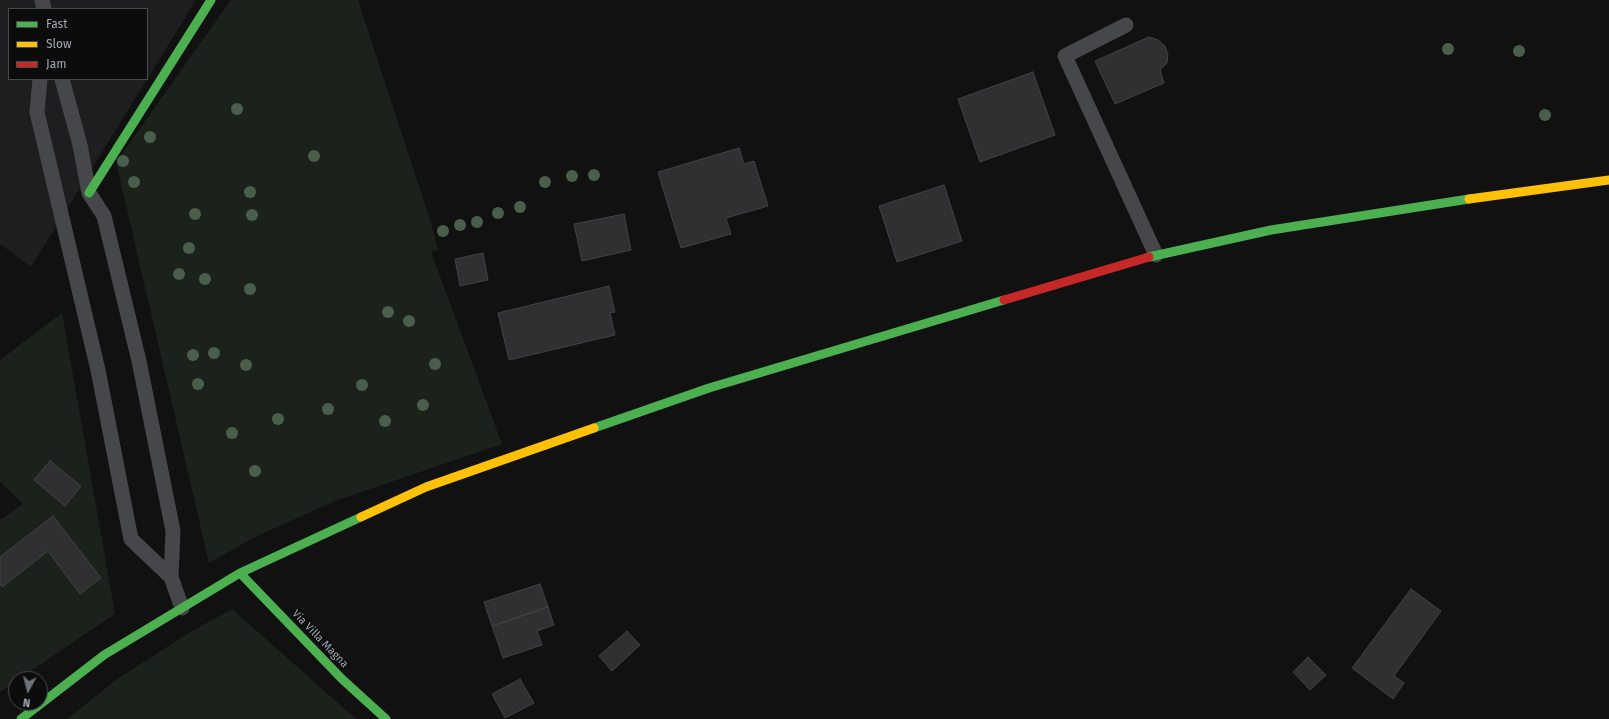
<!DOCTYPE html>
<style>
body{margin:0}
#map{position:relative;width:1609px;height:719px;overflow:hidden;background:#111112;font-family:"Fira Sans",sans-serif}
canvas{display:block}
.legend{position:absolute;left:8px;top:8px;width:140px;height:72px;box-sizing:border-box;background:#0c0c0d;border:1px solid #484a4f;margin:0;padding:5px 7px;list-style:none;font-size:12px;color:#a2a8b3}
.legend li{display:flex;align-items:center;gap:8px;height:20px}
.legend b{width:20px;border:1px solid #484a4f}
.north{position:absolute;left:8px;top:671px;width:40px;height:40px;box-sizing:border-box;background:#0c0c0d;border:1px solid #484a4f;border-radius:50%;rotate:187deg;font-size:11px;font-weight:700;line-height:16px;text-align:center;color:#a2a8b3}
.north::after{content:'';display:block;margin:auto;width:14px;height:18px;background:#6f737b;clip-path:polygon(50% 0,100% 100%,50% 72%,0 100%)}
</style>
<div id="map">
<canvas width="1609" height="719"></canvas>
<ul class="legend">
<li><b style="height:5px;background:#4caf50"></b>Fast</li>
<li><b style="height:5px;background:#ffc107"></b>Slow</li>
<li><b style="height:5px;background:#c62828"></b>Jam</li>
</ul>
<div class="north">N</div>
</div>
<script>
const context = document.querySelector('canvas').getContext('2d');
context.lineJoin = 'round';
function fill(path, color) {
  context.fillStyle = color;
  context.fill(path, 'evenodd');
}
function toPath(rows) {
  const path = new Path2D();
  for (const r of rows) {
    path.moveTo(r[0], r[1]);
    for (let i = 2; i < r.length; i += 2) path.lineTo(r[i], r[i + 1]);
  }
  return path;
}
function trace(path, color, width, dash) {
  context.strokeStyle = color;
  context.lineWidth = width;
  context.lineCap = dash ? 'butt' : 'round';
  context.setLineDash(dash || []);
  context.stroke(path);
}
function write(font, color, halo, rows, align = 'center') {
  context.font = font + ' "Fira Sans",sans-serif';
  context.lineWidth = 3;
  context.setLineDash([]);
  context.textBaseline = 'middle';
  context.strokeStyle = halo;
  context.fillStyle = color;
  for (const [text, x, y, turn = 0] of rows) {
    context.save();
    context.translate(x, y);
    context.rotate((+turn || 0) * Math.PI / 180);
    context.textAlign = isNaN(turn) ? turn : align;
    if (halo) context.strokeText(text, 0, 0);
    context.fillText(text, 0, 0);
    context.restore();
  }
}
fill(toPath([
 [0,0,196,0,31,267,0,244],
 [9,9,147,9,147,79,9,79]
]), '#1e1e20');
fill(toPath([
 [231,0,358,0,430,220,438,250,431,252,502,444,335,501,255,537,209,563,116,162],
 [62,313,115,614,19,679,16,679,16,681,0,692,0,520,23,504,0,482,0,360],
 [232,609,356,719,67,719,116,680,187,634]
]), '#1b221c');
const building = toPath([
 [1149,37,1158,40,1165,46,1168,55,1167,63,1160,70,1164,83,1115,104,1095,61,1149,37],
 [1033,72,1055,135,980,162,958,99,1033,72],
 [739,148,744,164,754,161,768,206,726,218,731,234,681,248,658,172,739,148],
 [944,185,962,241,897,262,879,206,944,185],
 [624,214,631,250,582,261,574,224,624,214],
 [483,253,488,280,460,286,455,259,483,253],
 [609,286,615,312,610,313,615,335,509,360,498,313,609,286],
 [50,461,81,486,65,506,34,480,50,461],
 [53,516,101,578,80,594,48,551,2,587,0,584,0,557,53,516],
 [540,584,548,607,492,626,484,602,540,584],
 [1411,589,1441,611,1394,676,1404,683,1393,699,1352,668,1411,589],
 [548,607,554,625,537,631,542,645,503,658,492,626,548,607],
 [627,631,640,645,612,671,599,656,627,631],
 [1308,657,1326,675,1310,690,1293,672,1308,657],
 [520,679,534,703,505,718,492,694,520,679]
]);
fill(building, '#303032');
trace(building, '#404246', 1);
trace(toPath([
 [42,0,44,9],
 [1126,25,1065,56,1156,255],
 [40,79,37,112,98,370,131,539,171,577],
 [62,79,80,145,89,193,104,216,139,361,173,531,171,577,182,608]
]), '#46474a', 15);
trace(toPath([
 [89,193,211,0],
 [1149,257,1271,230,1469,199],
 [594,428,709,388,1004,300],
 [240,573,342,679,386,719],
 [21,719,104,655,240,573,361,517]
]), '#4caf50', 9);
trace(toPath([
 [1469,199,1609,180],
 [361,517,426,487,594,428]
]), '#ffc107', 9);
trace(toPath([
 [1004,300,1149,257]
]), '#c62828', 9);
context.fillStyle = '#4a5f4b';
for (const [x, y] of [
 [1448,49],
 [1519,51],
 [237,109],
 [1545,115],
 [150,137],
 [314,156],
 [123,161],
 [594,175],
 [572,176],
 [134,182],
 [545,182],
 [250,192],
 [520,207],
 [498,213],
 [195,214],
 [252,215],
 [477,222],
 [460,225],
 [443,231],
 [189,248],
 [179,274],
 [205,279],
 [250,289],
 [388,312],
 [409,321],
 [214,353],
 [193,355],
 [435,364],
 [246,365],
 [198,384],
 [362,385],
 [423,405],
 [328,409],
 [278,419],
 [385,421],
 [232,433],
 [255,471]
]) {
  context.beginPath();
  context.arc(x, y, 6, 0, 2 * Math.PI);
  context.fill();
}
write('11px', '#a2a8b3', '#0c0c0d', [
 ["Via Villa Magna",320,639,46]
]);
</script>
